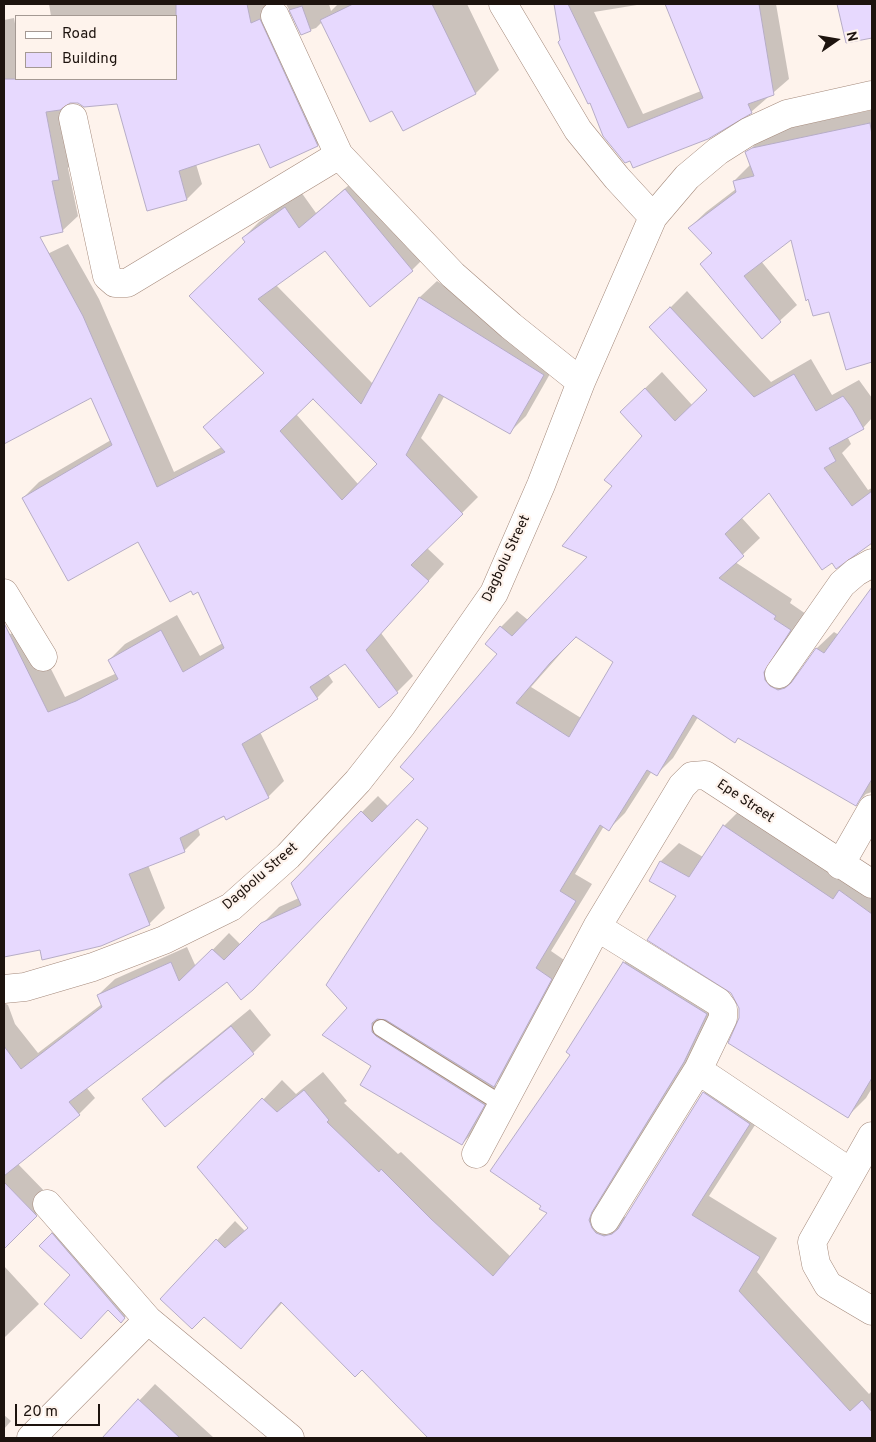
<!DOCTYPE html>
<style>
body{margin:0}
#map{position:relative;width:876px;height:1442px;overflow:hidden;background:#fef3ec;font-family:Overpass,sans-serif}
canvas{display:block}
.frame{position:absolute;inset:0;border:5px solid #1d130e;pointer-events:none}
.legend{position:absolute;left:15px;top:15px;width:162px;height:65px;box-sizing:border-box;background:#fef3ec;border:1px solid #a49993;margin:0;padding:6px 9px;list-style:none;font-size:15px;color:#1d130e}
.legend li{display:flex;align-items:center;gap:10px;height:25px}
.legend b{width:25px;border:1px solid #a49993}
.north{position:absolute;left:811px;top:15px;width:50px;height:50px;-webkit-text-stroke:4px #fef3ec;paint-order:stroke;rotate:77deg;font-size:14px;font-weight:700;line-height:20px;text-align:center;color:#1d130e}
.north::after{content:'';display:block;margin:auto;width:18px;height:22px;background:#1d130e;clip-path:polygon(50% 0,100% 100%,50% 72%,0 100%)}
.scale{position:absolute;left:15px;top:1404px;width:85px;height:22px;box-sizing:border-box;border:2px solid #1d130e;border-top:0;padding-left:6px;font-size:15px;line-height:18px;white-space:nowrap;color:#1d130e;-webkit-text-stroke:4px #fef3ec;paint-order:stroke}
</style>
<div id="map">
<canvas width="876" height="1442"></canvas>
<div class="frame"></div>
<ul class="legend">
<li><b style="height:6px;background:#fff"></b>Road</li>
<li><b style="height:14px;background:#e7d9fe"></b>Building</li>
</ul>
<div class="north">N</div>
<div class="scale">20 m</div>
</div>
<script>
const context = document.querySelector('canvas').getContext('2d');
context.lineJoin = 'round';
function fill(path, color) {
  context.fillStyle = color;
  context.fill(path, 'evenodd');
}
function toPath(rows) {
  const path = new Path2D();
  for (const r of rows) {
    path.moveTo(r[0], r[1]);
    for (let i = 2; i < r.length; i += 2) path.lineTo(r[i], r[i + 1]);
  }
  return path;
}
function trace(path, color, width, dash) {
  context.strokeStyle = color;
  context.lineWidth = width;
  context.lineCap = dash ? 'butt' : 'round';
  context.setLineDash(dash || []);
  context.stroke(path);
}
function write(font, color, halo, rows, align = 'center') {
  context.font = font + ' Overpass,sans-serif';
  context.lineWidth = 4.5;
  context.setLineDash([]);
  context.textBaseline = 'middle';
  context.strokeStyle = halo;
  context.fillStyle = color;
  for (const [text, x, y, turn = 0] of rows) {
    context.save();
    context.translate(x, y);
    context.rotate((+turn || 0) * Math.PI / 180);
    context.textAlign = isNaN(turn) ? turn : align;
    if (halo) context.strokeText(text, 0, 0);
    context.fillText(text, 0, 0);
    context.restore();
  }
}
fill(toPath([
 [49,4,275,4,332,130,317,145,260,143,196,164,202,184,187,199,118,102,70,101,63,107,73,163,68,168,78,216,62,231,4,243,4,20,14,18,16,29,16,79,176,79,176,16,51,16],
 [286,4,329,4,331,11,338,4,467,4,499,70,476,93,392,110,322,22,316,28,301,33],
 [555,4,643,4,594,12,643,114,701,91,666,4,776,4,789,79,751,112,630,159,590,101,562,40],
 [838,4,872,4,872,36,847,42],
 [872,110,872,361,847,368,830,310,792,237,761,261,797,305,762,337,713,252,689,228,706,212,736,189,734,181,751,164,747,153,763,136,769,132],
 [362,174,428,254,412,270,325,250,276,285,373,384,420,297,437,281,559,358,526,416,510,432,445,395,421,438,478,497,427,548,444,564,381,633,413,676,397,692,346,662,328,674,333,682,317,698,260,732,284,781,268,797,198,828,200,835,184,851,148,865,165,908,149,924,4,956,4,637,29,625,65,697,117,673,109,660,125,644,177,615,200,656,223,643,199,590,139,540,23,498,39,482,111,440,92,396,4,443,4,275,68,244,99,299,174,472,222,447,221,411,265,372,246,242,243,238,259,222,301,192,316,213],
 [313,397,379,464,358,484,296,414],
 [687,291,771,382,811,359,832,395,859,380,872,398,872,418,863,428,847,436,851,444,842,453,868,490,872,488,872,539,869,541,769,491,741,517,760,538,735,562,792,599,790,603,806,614,794,674,800,673,817,648,834,632,839,635,872,589,872,792,866,794,856,804,739,737,698,717,673,758,657,774,652,771,625,813,609,829,604,826,575,874,592,884,551,951,567,962,510,1069,495,1085,500,1088,478,1127,462,1144,372,1066,349,1008,429,827,417,818,299,941,227,980,86,1087,95,1098,79,1114,17,1163,52,1199,4,1247,4,1003,8,1005,15,1024,38,1053,102,1004,98,995,115,979,187,947,196,967,229,933,241,945,279,907,299,898,362,812,378,796,389,807,416,779,498,654,501,627,517,611,528,620,589,556,614,486,643,436,637,396,662,372,692,405,709,390,651,327],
 [576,636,615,661,581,718,531,687],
 [742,808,872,883,872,1088,866,1098,848,1116,740,1018,740,1008,677,896,650,880,661,861,679,843,703,857,724,826],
 [643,944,725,996,615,1215,627,1217,704,1093,722,1074,768,1105,709,1196,777,1238,757,1272,869,1394,872,1391,872,1438,430,1438,363,1369,283,1302,241,1348,204,1316,162,1299,235,1221,245,1231,249,1227,199,1167,282,1080,296,1094,323,1072,347,1101,344,1103,398,1154,401,1152,511,1257,549,1213,572,1054,568,1052,624,963],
 [250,1009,271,1035,253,1053,144,1099,162,1081],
 [65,1222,137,1305,121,1321,41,1246],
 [4,1266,39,1304,4,1338],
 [155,1384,214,1438,104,1438],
 [4,1415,11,1421,4,1429]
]), '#0003');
const building = toPath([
 [176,4,247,4,251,23,260,19,318,146,270,168,259,144,179,171,187,200,147,211,117,104,84,107,78,103,70,103,60,110,46,112,59,180,52,181,63,232,40,237,83,316,157,487,225,452,203,427,264,373,189,296,245,242,242,238,285,207,299,228,345,189,413,271,370,307,325,251,258,299,361,404,419,297,544,375,510,434,439,394,406,455,463,514,411,565,429,581,366,650,398,693,379,708,345,664,310,687,318,699,242,744,269,798,226,820,224,816,180,838,185,852,129,874,150,925,101,946,42,960,40,950,4,957,4,623,48,712,76,701,118,679,108,660,161,630,183,672,224,648,198,592,193,595,191,591,170,602,138,542,68,581,22,498,112,445,91,398,4,444,4,79,176,79,176,4],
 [313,399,377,464,342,500,280,431,313,399],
 [353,4,432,4,476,94,403,131,392,111,370,122,320,20,353,4],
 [554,4,568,4,628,128,703,98,665,4,759,4,774,95,748,104,752,113,708,139,633,168,630,161,625,163,603,136,590,103,588,104,558,42,560,40,554,4],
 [837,4,872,4,872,38,846,43,837,4],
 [302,6,311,31,301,35,289,10,302,6],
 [870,123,872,135,872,362,846,370,829,312,813,316,808,299,806,301,791,240,744,276,781,322,762,339,700,264,712,253,688,228,736,192,733,181,754,176,745,152,752,148,870,123],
 [670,307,754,397,794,374,816,411,843,396,852,408,864,429,829,448,836,461,824,468,852,506,872,491,872,543,836,569,832,563,822,570,769,493,725,534,744,556,719,578,776,616,774,619,791,630,764,672,765,680,770,686,778,690,785,688,791,683,816,648,824,653,872,587,872,779,856,806,738,738,735,743,693,715,657,776,647,770,609,831,600,825,560,891,576,901,536,968,552,979,494,1087,386,1020,377,1019,372,1023,372,1032,376,1036,485,1105,462,1145,360,1085,371,1066,322,1035,347,1008,326,985,428,828,417,819,253,990,241,1000,227,982,69,1102,80,1115,4,1176,4,1046,21,1069,102,1007,97,995,171,962,179,981,212,949,224,960,261,923,301,905,291,883,361,811,372,822,414,779,400,767,497,654,485,644,500,626,512,636,587,557,562,546,612,486,604,480,642,436,620,412,645,388,675,421,707,390,649,327,670,307],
 [576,637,613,662,569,737,516,703,550,663,576,637],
 [723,825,833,899,839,890,872,914,872,1078,848,1118,728,1043,739,1018,739,1008,731,993,647,940,676,896,649,881,660,861,689,877,723,825],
 [623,962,707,1014,684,1062,592,1212,589,1220,592,1228,596,1233,604,1236,612,1234,618,1229,703,1092,750,1124,692,1215,760,1257,739,1291,850,1411,862,1400,872,1412,872,1438,428,1438,362,1370,355,1377,281,1302,241,1349,204,1317,192,1329,160,1299,216,1239,225,1248,248,1228,197,1167,262,1098,277,1112,304,1090,329,1120,327,1122,379,1172,381,1169,431,1219,493,1276,547,1213,539,1209,541,1206,490,1171,570,1055,566,1052,623,962],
 [231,1026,254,1054,165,1127,142,1099,231,1026],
 [4,1182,37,1216,4,1249,4,1182],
 [52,1233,125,1318,121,1323,108,1310,81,1339,44,1304,70,1275,39,1246,52,1233],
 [138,1399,180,1438,102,1438,138,1399]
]);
fill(building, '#e7d9fe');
trace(building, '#b6acc6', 1);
const service = toPath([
 [381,1028,502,1104]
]);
const minor = toPath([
 [503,4,578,130,617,178,653,217],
 [275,16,339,155,453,275,511,326,581,382],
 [73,118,107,276,115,283,127,283,339,155],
 [4,593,43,657],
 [779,674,842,584,856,572,872,563],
 [840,865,872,809],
 [597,927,718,1002,723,1009,723,1018,698,1070,850,1172],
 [4,989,25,987,93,967,164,940,231,907,288,856,358,781,402,725,494,593,541,485,581,382,653,217,687,177,718,151,748,132,787,114,872,95],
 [872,1136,812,1242,816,1264,828,1285,872,1311],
 [476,1154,597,927,682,786,692,776,705,775,872,884],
 [47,1204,148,1320,290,1438],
 [605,1220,698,1070],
 [31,1438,148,1320]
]);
trace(service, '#a4897b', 18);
trace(minor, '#a4897b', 29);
trace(service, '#fff', 16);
trace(minor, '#fff', 28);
write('14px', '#1d130e', '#fef3ec', [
 ["Dagbolu Street",507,559,-65],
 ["Epe Street",745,802,34],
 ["Dagbolu Street",261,877,-41]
]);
</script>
